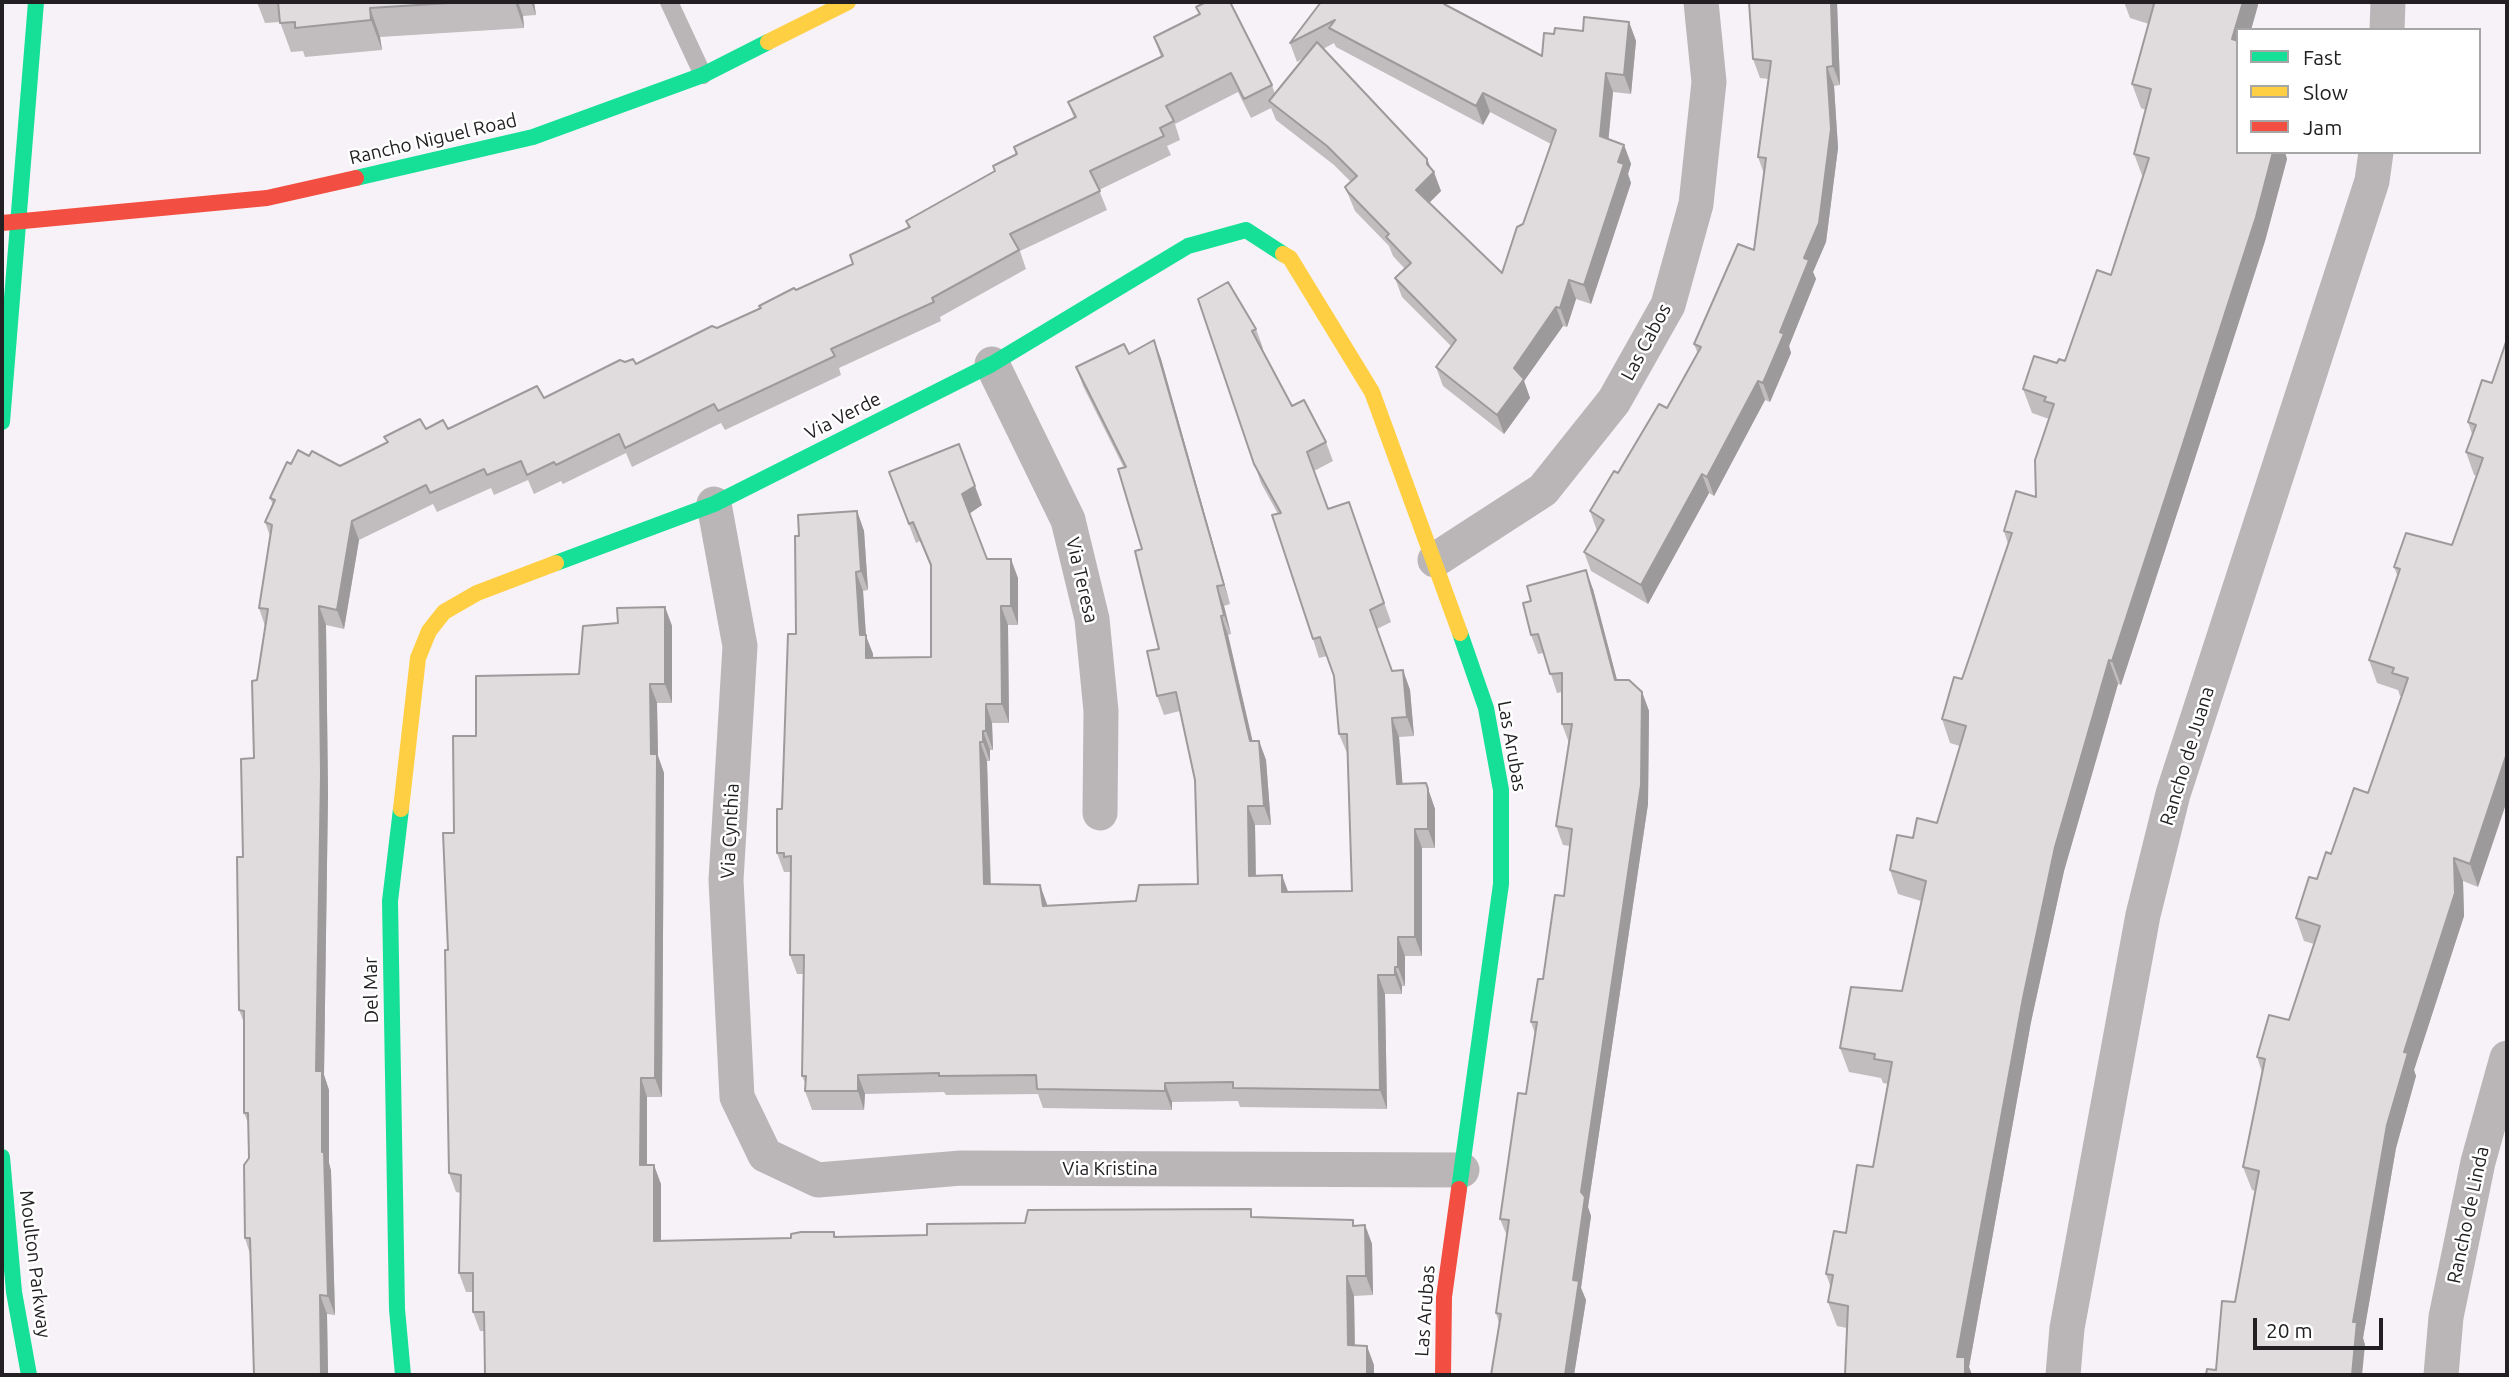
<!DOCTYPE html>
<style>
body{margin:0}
#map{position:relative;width:2509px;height:1377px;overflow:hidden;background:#f7f2f7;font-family:Ubuntu,sans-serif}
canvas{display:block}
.frame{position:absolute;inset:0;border:4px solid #232023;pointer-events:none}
.legend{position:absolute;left:2236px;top:28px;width:245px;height:126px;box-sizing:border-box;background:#fff;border:2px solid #a7a6a7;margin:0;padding:9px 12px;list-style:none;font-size:21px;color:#232023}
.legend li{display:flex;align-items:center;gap:14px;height:35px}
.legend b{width:35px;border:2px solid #a7a6a7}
.scale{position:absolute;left:2253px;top:1318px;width:130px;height:32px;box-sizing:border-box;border:4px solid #232023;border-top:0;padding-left:9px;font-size:21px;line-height:24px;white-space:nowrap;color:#232023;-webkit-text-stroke:5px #fff;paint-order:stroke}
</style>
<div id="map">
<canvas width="2509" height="1377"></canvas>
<div class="frame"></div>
<ul class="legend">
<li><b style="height:9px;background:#16e098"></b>Fast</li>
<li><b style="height:9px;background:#ffcf43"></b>Slow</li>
<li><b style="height:9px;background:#f24e42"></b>Jam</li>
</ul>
<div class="scale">20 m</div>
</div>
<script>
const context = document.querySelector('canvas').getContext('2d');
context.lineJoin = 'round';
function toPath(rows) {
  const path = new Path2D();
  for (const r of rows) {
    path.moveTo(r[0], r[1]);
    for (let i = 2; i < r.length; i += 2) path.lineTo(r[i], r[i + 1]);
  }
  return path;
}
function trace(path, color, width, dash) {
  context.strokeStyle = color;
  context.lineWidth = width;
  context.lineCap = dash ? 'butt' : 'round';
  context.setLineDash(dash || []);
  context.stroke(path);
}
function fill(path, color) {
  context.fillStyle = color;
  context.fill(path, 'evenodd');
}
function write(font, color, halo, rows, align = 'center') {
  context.font = font + ' Ubuntu,sans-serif';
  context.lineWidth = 5;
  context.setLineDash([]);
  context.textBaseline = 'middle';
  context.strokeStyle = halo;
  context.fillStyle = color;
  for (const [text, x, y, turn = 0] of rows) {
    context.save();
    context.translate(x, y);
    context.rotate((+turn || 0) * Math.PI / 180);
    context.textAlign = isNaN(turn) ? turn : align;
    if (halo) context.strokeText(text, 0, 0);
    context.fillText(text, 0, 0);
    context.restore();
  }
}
trace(toPath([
 [669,2,703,75]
]), '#bab6b7', 18);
trace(toPath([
 [2387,30,2388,2],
 [992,364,1068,520,1092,619,1101,711,1100,813],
 [714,504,740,646,726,880,737,1097,765,1155,818,1180,961,1168,1462,1170],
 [1435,560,1543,490,1614,401,1668,305,1696,204,1709,82,1701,2],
 [2063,1375,2067,1328,2143,915,2173,794,2372,181,2376,152],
 [2441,1375,2446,1317,2478,1162,2507,1058]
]), '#bab6b7', 35);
trace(toPath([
 [356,178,533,137,703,75,768,42],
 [2,422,36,2],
 [556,563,714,504,992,364,1188,246,1246,230,1283,254],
 [401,809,390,901,397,1309,403,1375],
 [2,1157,14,1292,29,1375],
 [1459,1189,1501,884,1501,790,1486,708,1460,633]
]), '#16e098', 16);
trace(toPath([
 [768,42,848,2],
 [1283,254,1290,258,1372,392,1460,633],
 [401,809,418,658,429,631,444,612,477,593,556,563]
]), '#ffcf43', 16);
trace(toPath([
 [2,223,267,198,356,178],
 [1443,1375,1444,1297,1459,1189]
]), '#f24e42', 16);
fill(toPath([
 [257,2,534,2,536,15,523,16,524,28,380,37,382,50,305,57,303,51,291,52,280,22,265,23],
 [1321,2,1444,4,1542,56,1554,34,1583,31,1629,22,1636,41,1631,94,1613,92,1608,139,1624,145,1631,164,1628,174,1631,183,1591,304,1576,299,1567,327,1563,326,1524,381,1530,398,1504,434,1443,386,1436,367,1451,346,1402,297,1395,278,1405,269,1393,256,1389,246,1355,211,1345,187,1351,182,1334,165,1276,120,1271,108,1251,118,1238,92,1175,124,1180,140,1167,146,1171,155,1099,190,1107,210,1020,251,1026,269,940,317,941,321,839,368,841,375,725,430,721,423,632,467,626,453,563,484,561,481,534,494,528,480,494,495,491,488,437,512,433,504,359,540,344,629,326,625,328,794,324,1075,329,1090,329,1163,331,1171,335,1315,327,1314,328,1375,254,1375,250,1254,245,1238,249,1158,249,1125,244,1113,244,1023,239,1010,243,857,254,758,257,680,265,626,259,608,270,536,265,522,273,505,270,498,291,464,309,456,340,466,387,443,384,437,426,429,448,429,544,398,625,362,636,364,760,308,796,290,853,264,850,255,908,228,906,221,995,172,1016,155,1014,147,1074,118,1068,102,1161,57,1154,37,1199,14,1196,7,1272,85,1275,94,1304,58,1297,62,1290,43],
 [1334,43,1336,47,1483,125,1490,112,1551,144,1523,224,1502,273,1429,203,1441,191,1427,159,1323,49],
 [1837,2,1840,85,1834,86,1838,148,1826,242,1813,272,1816,279,1789,346,1791,353,1770,402,1765,400,1714,496,1709,493,1648,604,1591,571,1584,552,1597,531,1590,511,1667,408,1698,354,1694,344,1754,250,1764,174,1758,157,1769,79,1760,78,1753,59],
 [2124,2,2257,2,2258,5,2251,30,2238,30,2238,152,2285,152,2287,159,2265,241,2188,480,2121,685,2118,684,2064,871,2031,1022,1969,1367,1972,1375,1845,1375,1847,1328,1837,1326,1828,1302,1831,1288,1826,1274,1846,1233,1873,1167,1888,1084,1883,1083,1881,1078,1849,1072,1840,1048,1902,991,1921,901,1898,894,1890,870,1913,838,1937,823,1960,746,1950,743,1942,719,1962,679,2008,544,2004,531,2036,497,2049,419,2032,413,2023,389,2057,363,2065,361,2111,275,2143,178,2134,154,2146,110,2141,108,2132,84,2149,24,2130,18],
 [1198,299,1256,329,1263,348,1261,349,1292,406,1326,442,1333,461,1314,471,1328,509,1349,502,1391,622,1377,629,1392,671,1403,670,1410,690,1414,736,1399,737,1402,783,1426,783,1435,809,1435,848,1422,848,1422,956,1405,956,1405,986,1402,986,1402,994,1385,994,1387,1109,1240,1107,1238,1101,1172,1102,1172,1110,1043,1108,1038,1094,946,1095,944,1092,865,1094,864,1110,812,1110,805,1091,806,1085,802,1076,803,974,797,974,790,955,791,875,790,872,784,872,777,853,796,634,799,536,857,511,864,531,868,590,863,591,866,636,873,654,873,658,931,657,931,567,920,541,916,543,889,472,982,505,969,513,987,559,1018,578,1018,625,1008,625,1009,723,992,723,993,750,990,750,990,761,987,761,991,884,1040,885,1047,906,1136,901,1198,884,1195,780,1180,711,1164,715,1157,696,1159,649,1142,549,1124,468,1083,386,1076,367,1129,354,1154,340,1161,359,1230,604,1224,606,1231,634,1228,635,1252,741,1259,741,1266,760,1271,825,1255,825,1256,875,1288,892,1352,891,1347,753,1339,734,1334,676,1327,656,1319,658,1313,639,1278,514,1261,483],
 [2492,383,2478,887,2463,881,2464,916,2414,1070,2416,1076,2396,1148,2363,1338,2365,1345,2216,1370,2235,1302,2256,1191,2252,1190,2243,1167,2262,1072,2257,1057,2289,1020,2314,944,2304,941,2296,918,2331,854,2368,793,2402,696,2400,696,2398,690,2377,683,2369,660,2398,577,2394,567,2452,545,2477,476,2474,475,2466,452,2472,434,2468,422],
 [1593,589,1617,680,1642,692,1649,711,1648,804,1588,1207,1591,1216,1581,1288,1586,1300,1574,1375,1491,1375,1499,1323,1496,1313,1507,1236,1500,1219,1526,1094,1535,1034,1531,1022,1543,979,1564,896,1570,846,1563,845,1556,826,1569,743,1562,724,1562,692,1557,693,1544,653,1538,654,1531,635,1531,601],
 [665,607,672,626,672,703,657,703,658,756,664,773,662,1097,647,1097,647,1165,661,1184,661,1241,791,1238,834,1232,836,1237,927,1235,1254,1217,1355,1226,1365,1225,1372,1244,1373,1295,1354,1296,1355,1345,1374,1365,480,1331,473,1312,473,1292,466,1292,459,1273,461,1193,456,1192,449,1173,448,950,454,833,476,736,579,674,618,623]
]), '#c1bdbe');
fill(toPath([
 [515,2,518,2,523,16,524,28],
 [531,2,534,2,536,15],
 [1831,2,1837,2,1840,85,1833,66],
 [2243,2,2257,2,2258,5,2251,30,2238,30,2238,55,2232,39],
 [370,8,380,37,382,50,371,20],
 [1629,22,1636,41,1631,94,1624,75],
 [1827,67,1834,86,1838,148,1826,242,1813,272,1816,279,1789,346,1791,353,1770,402,1763,383,1780,332],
 [1606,73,1613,92,1607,155,1600,136],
 [1483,93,1490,112,1483,125,1476,106],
 [1624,145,1631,164,1628,174,1631,183,1591,304,1584,285,1618,162],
 [2273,152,2285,152,2287,159,2265,241,2188,480,2121,685,2112,661],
 [1427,159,1433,174,1434,172,1441,191,1423,209,1416,190,1427,164],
 [1569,280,1576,299,1567,327,1560,308],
 [1556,307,1563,326,1524,381,1530,398,1504,434,1497,415,1514,368],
 [1154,340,1161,359,1230,604,1224,585],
 [1758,381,1765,400,1714,496,1707,477],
 [1702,474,1709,493,1648,604,1641,585],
 [975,486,982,505,969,514,962,494],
 [857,511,864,531,868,590,861,571],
 [352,521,359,540,344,629,337,610],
 [1011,559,1018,578,1018,625,1011,606],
 [1586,570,1593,589,1622,699,1615,680],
 [856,572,863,591,866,636,873,654,873,677,866,658,860,635],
 [1217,586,1224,606,1231,634,1224,615],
 [319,606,326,625,328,794,324,1075,329,1090,329,1163,331,1171,335,1315,328,1296,322,1152,316,1071],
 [1001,606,1008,625,1009,723,1002,704],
 [665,607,672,626,672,703,665,684],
 [1221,616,1228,635,1257,760,1250,741],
 [2109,660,2118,684,2064,871,2031,1022,1969,1367,1972,1375,1964,1375,1957,1357,2023,998,2055,847],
 [1403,670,1410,690,1414,736,1407,717],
 [650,684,657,703,658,756,664,773,662,1097,655,1078],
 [1642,692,1649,711,1648,804,1588,1207,1591,1216,1581,1288,1586,1300,1574,1375,1565,1375,1581,1192],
 [986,704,992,723,993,750,986,731],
 [1392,718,1399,737,1404,803,1397,784],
 [983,731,990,750,990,761,983,742],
 [1259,741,1266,760,1271,825,1264,806],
 [980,742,987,761,991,903,984,884],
 [2507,753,2507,801,2478,887,2470,864],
 [1426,783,1435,809,1435,848,1428,829],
 [1248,806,1255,825,1256,895,1249,876],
 [1415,829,1422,848,1422,956,1415,937],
 [2454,858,2463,881,2464,916,2414,1070,2416,1076,2396,1148,2363,1338,2365,1345,2362,1375,2352,1375,2353,1322,2387,1125,2404,1052],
 [1282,875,1289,894,1282,892],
 [1040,885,1047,904,1050,925,1043,906],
 [1398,937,1405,956,1405,986,1398,967],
 [1395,967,1402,986,1402,994,1395,975],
 [1378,975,1385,994,1387,1109,1380,1090],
 [858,1075,865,1094,864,1110,858,1091],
 [641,1078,647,1097,647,1184,640,1165],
 [1165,1083,1172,1102,1172,1110,1165,1091],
 [654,1165,661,1184,661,1260,654,1241],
 [1365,1225,1372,1244,1373,1295,1366,1276],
 [1347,1276,1354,1296,1355,1364,1348,1345],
 [320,1295,327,1314,328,1375,321,1375],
 [1367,1346,1374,1365,1374,1375,1367,1375]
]), '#9d9a9b');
const building = toPath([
 [278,2,465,2,370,8,371,20,295,28,295,22,280,23,278,2],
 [1206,2,1230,2,1272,85,1244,99,1231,73,1166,106,1174,121,1160,128,1164,136,1090,171,1100,191,1010,234,1019,250,932,298,934,302,831,349,835,356,718,411,714,404,625,448,619,434,556,465,554,462,527,475,521,461,487,475,484,469,430,493,426,485,352,521,337,610,319,606,321,774,316,1071,322,1071,322,1152,324,1152,328,1296,320,1295,321,1375,254,1375,250,1238,245,1238,244,1165,249,1158,248,1113,244,1113,244,1011,239,1010,237,857,243,857,241,759,254,758,252,681,257,680,268,609,259,608,272,525,265,522,275,500,270,498,287,462,291,464,298,450,309,456,312,451,340,466,388,442,384,437,420,419,426,429,443,420,448,429,537,386,544,398,620,360,625,362,633,359,636,364,712,326,717,328,761,308,759,306,794,288,796,290,853,264,850,255,910,227,906,221,995,171,993,166,1017,154,1014,147,1076,117,1068,102,1163,56,1154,37,1200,14,1196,7,1206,2],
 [1321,2,1443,2,1444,4,1542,56,1544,33,1554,34,1555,28,1583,31,1584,17,1629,22,1624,75,1606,73,1600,136,1624,145,1618,162,1624,164,1584,285,1569,280,1560,308,1556,307,1514,368,1524,379,1497,415,1436,367,1456,340,1395,278,1411,263,1386,237,1389,234,1348,192,1345,187,1357,176,1327,146,1269,101,1317,42,1427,159,1427,164,1434,172,1416,190,1502,273,1517,227,1523,224,1556,130,1483,93,1476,106,1329,28,1335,20,1290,43,1321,2],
 [1749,2,1831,2,1833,66,1827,67,1831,129,1819,223,1804,258,1809,260,1780,332,1784,334,1763,383,1758,381,1707,477,1702,474,1641,585,1584,552,1604,520,1590,511,1614,471,1618,473,1659,404,1667,408,1701,347,1694,344,1738,244,1754,250,1766,158,1758,157,1771,61,1753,59,1749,2],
 [2148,2,2243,2,2232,39,2238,41,2238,152,2273,152,2256,217,2179,456,2112,661,2109,660,2055,847,2023,998,1957,1357,1965,1357,1965,1375,1845,1375,1848,1306,1828,1302,1833,1275,1826,1274,1834,1231,1846,1233,1857,1165,1873,1167,1892,1062,1874,1059,1875,1054,1840,1048,1851,987,1902,991,1926,881,1890,870,1897,835,1913,838,1917,818,1937,823,1966,726,1942,719,1954,677,1962,679,2012,533,2004,531,2016,491,2036,497,2035,460,2054,404,2044,401,2046,397,2023,389,2034,356,2057,363,2059,359,2065,361,2097,270,2111,275,2149,158,2134,154,2151,89,2132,84,2154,4,2148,2],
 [1228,282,1256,329,1252,331,1292,406,1304,400,1326,442,1307,452,1328,509,1349,502,1384,603,1370,610,1392,671,1403,670,1407,717,1392,718,1397,784,1426,783,1428,789,1428,829,1415,829,1415,937,1398,937,1398,967,1395,967,1395,975,1378,975,1380,1090,1233,1088,1233,1082,1165,1083,1165,1091,1037,1089,1036,1075,939,1076,939,1073,858,1075,858,1091,805,1091,806,1076,802,1076,804,955,790,955,791,856,784,857,784,853,777,853,777,809,782,809,788,634,796,634,795,536,799,536,798,515,857,511,861,571,856,572,860,635,866,635,866,658,931,657,931,565,913,522,909,524,889,472,959,444,975,486,962,494,987,559,1011,559,1011,606,1001,606,1002,704,986,704,986,731,983,731,983,742,980,742,984,884,1040,885,1043,906,1136,901,1139,885,1198,884,1195,780,1176,692,1157,696,1147,651,1159,649,1135,551,1142,549,1118,469,1126,467,1076,367,1124,344,1129,354,1154,340,1224,585,1217,586,1224,615,1221,616,1250,741,1259,741,1264,806,1248,806,1249,876,1282,875,1282,892,1352,891,1347,734,1339,734,1334,676,1320,637,1313,639,1272,515,1281,513,1254,464,1198,299,1228,282],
 [2507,339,2507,753,2470,864,2454,858,2455,893,2404,1052,2408,1053,2387,1125,2353,1322,2357,1322,2352,1375,2206,1375,2207,1369,2216,1370,2222,1301,2235,1302,2259,1171,2243,1167,2265,1059,2257,1057,2269,1015,2289,1020,2320,926,2296,918,2309,877,2317,879,2326,852,2331,854,2354,788,2368,793,2408,678,2392,673,2394,668,2369,660,2400,569,2394,567,2406,533,2452,545,2483,458,2466,452,2476,425,2468,422,2482,380,2492,383,2507,339],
 [1586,570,1615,680,1629,680,1642,692,1641,785,1581,1192,1585,1197,1573,1280,1579,1281,1565,1375,1491,1375,1501,1314,1496,1313,1509,1220,1500,1219,1518,1093,1526,1094,1537,1022,1531,1022,1538,979,1543,979,1555,895,1564,896,1572,829,1556,826,1572,724,1562,724,1562,673,1550,674,1538,634,1531,635,1523,603,1531,601,1527,586,1586,570],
 [665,607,665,684,650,684,651,754,657,754,655,1078,641,1078,640,1165,654,1165,654,1241,791,1238,791,1234,801,1232,834,1232,834,1237,927,1235,927,1224,1025,1223,1028,1210,1251,1209,1251,1217,1353,1220,1353,1226,1365,1225,1366,1276,1347,1276,1348,1345,1367,1346,1367,1375,485,1375,484,1312,473,1312,473,1273,459,1273,461,1175,449,1173,445,950,448,950,443,833,454,833,453,736,476,736,476,676,579,674,583,626,618,623,617,608,665,607]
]);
fill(building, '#e0dcdd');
trace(building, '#9d9a9b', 2);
write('19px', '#232023', '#fff', [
 ["Rancho Niguel Road",433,139,-13],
 ["Las Cabos",1646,342,-62],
 ["Via Verde",843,416,-27],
 ["Via Teresa",1082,580,77],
 ["Las Arubas",1512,746,80],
 ["Rancho de Juana",2187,756,-73],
 ["Via Cynthia",730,831,-87],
 ["Del Mar",371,990,-91],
 ["Via Kristina",1110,1169],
 ["Rancho de Linda",2468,1215,-78],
 ["Moulton Parkway",35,1264,83],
 ["Las Arubas",1425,1311,-86]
]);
</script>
